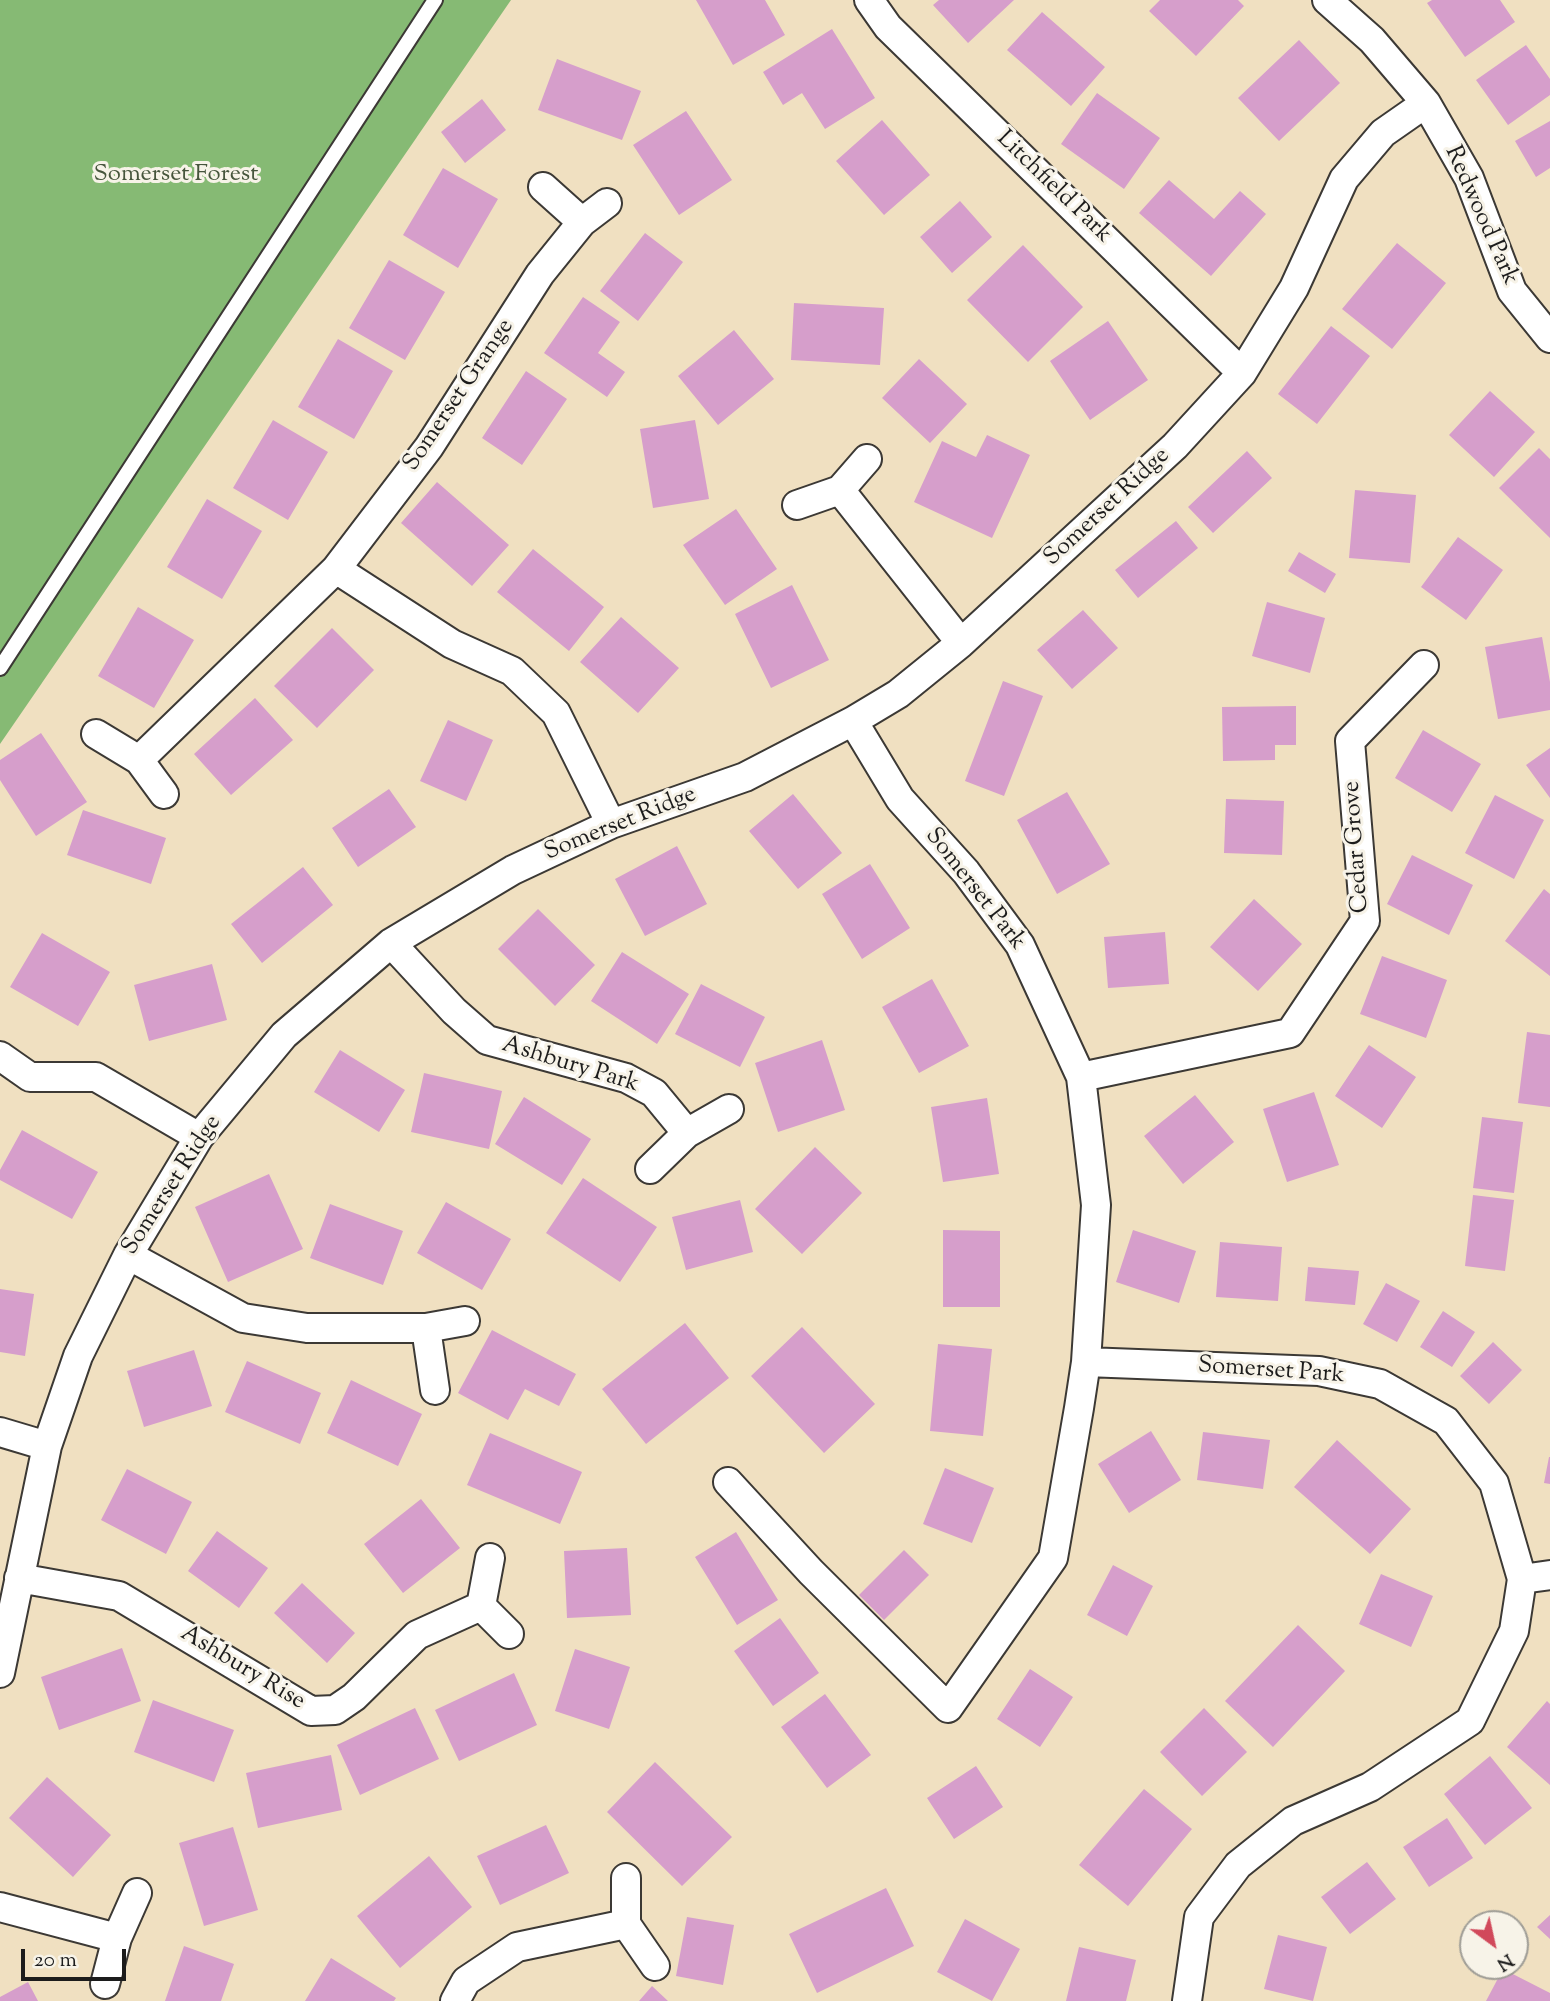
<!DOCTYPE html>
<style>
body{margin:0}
#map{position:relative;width:1550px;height:2001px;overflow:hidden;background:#f0e0c1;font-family:"Sorts Mill Goudy",serif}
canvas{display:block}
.north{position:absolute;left:1459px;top:1910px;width:70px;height:70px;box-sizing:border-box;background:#f7f3e8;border:2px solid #9f9d96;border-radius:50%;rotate:147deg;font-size:19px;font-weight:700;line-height:28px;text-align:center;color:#1c1c1c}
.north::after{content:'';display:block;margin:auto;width:24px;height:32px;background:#d1495b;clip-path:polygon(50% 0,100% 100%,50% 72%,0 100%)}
.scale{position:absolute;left:21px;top:1949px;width:105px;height:32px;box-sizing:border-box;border:4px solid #1c1c1c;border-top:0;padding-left:9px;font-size:21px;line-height:24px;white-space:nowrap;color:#1c1c1c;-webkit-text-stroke:5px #f7f3e8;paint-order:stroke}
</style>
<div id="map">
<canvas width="1550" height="2001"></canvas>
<div class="north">N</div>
<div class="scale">20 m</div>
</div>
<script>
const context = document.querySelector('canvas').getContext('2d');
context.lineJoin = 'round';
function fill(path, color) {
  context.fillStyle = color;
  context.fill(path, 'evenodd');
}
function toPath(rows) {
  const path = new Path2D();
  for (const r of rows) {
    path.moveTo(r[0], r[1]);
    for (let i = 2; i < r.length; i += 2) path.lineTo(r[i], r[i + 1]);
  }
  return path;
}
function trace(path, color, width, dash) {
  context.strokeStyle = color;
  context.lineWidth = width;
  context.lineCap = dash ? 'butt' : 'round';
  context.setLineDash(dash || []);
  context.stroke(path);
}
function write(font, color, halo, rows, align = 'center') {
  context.font = font + ' "Sorts Mill Goudy",serif';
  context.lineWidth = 6;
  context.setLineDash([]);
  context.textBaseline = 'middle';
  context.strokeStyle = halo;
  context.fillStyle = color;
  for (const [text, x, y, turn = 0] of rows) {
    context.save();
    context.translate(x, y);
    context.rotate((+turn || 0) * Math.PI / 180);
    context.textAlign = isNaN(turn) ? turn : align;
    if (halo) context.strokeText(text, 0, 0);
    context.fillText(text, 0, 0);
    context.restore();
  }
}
fill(toPath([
 [0,0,511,0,0,744]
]), '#86ba74');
fill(toPath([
 [696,0,765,0,785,35,733,65],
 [939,0,1014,0,968,43,933,5],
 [1160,0,1238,0,1244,6,1196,56,1149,11],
 [1432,0,1500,0,1515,22,1465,57,1427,3],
 [1042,12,1105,67,1071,106,1007,50],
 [832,29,875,98,825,129,802,93,783,105,763,72],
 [1299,40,1340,83,1279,141,1238,98],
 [1526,45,1550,79,1550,95,1508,125,1476,80],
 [557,59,641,91,622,140,538,110],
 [1097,93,1160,138,1124,189,1061,144],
 [482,99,506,130,465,163,441,132],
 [686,111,732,180,679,215,633,145],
 [882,120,930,175,884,215,836,161],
 [1550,121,1550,168,1536,177,1515,141],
 [443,168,498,199,458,268,403,235],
 [1169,180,1214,219,1240,191,1266,214,1211,276,1139,213],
 [960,201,992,237,952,273,920,237],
 [645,233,683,262,638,321,600,291],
 [1397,243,1446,283,1392,349,1342,309],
 [1023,245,1083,307,1028,362,967,300],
 [389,260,445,292,405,360,349,328],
 [583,297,620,322,598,353,625,372,607,397,544,353],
 [794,303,884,308,880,365,791,360],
 [1108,321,1148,380,1090,420,1050,361],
 [1331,326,1370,356,1317,424,1278,394],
 [734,330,774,379,718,425,678,376],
 [338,339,393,371,354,439,298,407],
 [919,359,967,404,930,443,882,398],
 [526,371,567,399,522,465,482,438],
 [1490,391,1535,432,1494,477,1449,435],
 [273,420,328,452,288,520,233,488],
 [695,420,709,499,653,508,640,429],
 [987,435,1030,455,992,538,914,502,942,441,976,457],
 [1539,448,1550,459,1550,538,1499,488],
 [1247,451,1272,478,1213,533,1188,507],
 [437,482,509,545,472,586,401,523],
 [1355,490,1416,495,1410,563,1349,558],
 [207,499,262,531,222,599,167,567],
 [736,509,777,569,725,605,683,545],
 [1176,521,1198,548,1138,598,1115,570],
 [1458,537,1503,570,1466,620,1421,587],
 [533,549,604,607,569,651,497,592],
 [1299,552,1336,574,1325,593,1288,571],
 [792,585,829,660,771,688,735,614],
 [1267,602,1325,618,1310,673,1252,656],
 [138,607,194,640,154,708,98,676],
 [1083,610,1118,648,1072,689,1037,650],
 [621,617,679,668,638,713,580,662],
 [332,628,374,670,317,728,274,686],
 [1542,637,1550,682,1550,710,1498,719,1485,647],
 [1003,681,1043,696,1004,796,965,781],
 [255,698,293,740,231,795,194,754],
 [1296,706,1296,745,1275,745,1275,760,1223,761,1222,707],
 [448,720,493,740,466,801,420,781],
 [1423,730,1481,764,1452,812,1395,778],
 [41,733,87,802,36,836,0,780,0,760],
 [1550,748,1550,798,1526,765],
 [389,789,416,827,358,867,332,828],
 [1067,792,1110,864,1057,894,1017,820],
 [793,794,842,853,798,889,749,831],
 [1495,795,1544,820,1514,879,1465,853],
 [1226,799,1284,801,1282,855,1224,853],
 [83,810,166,838,151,884,67,855],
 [677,846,707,904,645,936,615,879],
 [1412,855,1473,885,1449,935,1387,904],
 [870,864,910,928,862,959,822,894],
 [303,867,333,905,262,963,231,924],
 [1544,889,1550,894,1550,976,1505,941],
 [1254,899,1302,944,1258,991,1210,947],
 [538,909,595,965,555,1006,498,949],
 [1165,932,1169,984,1108,988,1104,937],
 [42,933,110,972,78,1026,10,987],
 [622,952,689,994,657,1044,591,1001],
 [1382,956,1447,980,1426,1038,1360,1014],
 [212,964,227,1020,149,1041,134,985],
 [932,979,969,1046,919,1073,882,1007],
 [701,984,765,1017,740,1067,675,1034],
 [1527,1032,1550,1035,1550,1107,1518,1103],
 [822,1040,845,1110,778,1132,755,1063],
 [1369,1045,1416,1077,1382,1128,1335,1096],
 [340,1050,405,1090,379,1132,314,1092],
 [424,1073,502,1091,489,1149,411,1132],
 [1314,1092,1339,1165,1287,1182,1263,1109],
 [1195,1095,1234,1142,1183,1184,1144,1136],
 [524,1097,591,1139,562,1185,495,1144],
 [987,1098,999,1174,943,1182,931,1107],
 [1482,1117,1523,1122,1514,1193,1473,1188],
 [22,1130,98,1172,72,1219,0,1180,0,1170],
 [815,1147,862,1193,802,1254,755,1209],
 [269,1174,303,1249,228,1282,195,1207],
 [583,1178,657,1227,620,1282,546,1233],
 [1473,1195,1514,1200,1505,1271,1465,1266],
 [740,1200,753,1252,686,1270,672,1217],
 [446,1202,511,1239,482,1290,417,1253],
 [330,1204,403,1231,383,1285,310,1258],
 [943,1230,1000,1231,1000,1307,943,1307],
 [1133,1230,1196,1251,1179,1303,1116,1282],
 [1220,1242,1282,1247,1278,1301,1216,1297],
 [1308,1267,1359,1271,1355,1305,1305,1301],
 [1386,1283,1420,1301,1397,1342,1363,1324],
 [0,1289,34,1294,25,1356,0,1352],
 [1443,1311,1475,1332,1452,1367,1420,1347],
 [685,1323,729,1378,646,1444,602,1389],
 [802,1327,875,1404,824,1453,751,1376],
 [492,1330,576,1374,559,1406,525,1389,508,1420,458,1393],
 [1493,1342,1522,1370,1489,1404,1460,1376],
 [938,1344,992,1349,983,1436,930,1431],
 [194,1350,212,1406,144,1427,127,1371],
 [247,1361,321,1393,300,1444,225,1412],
 [351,1380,422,1414,398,1466,327,1433],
 [1151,1431,1181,1480,1129,1513,1098,1464],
 [1203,1432,1270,1440,1263,1489,1197,1480],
 [490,1433,582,1472,560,1524,467,1485],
 [1337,1440,1411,1509,1370,1554,1294,1487],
 [1549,1457,1550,1457,1550,1484,1544,1483],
 [945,1468,994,1488,972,1543,923,1524],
 [127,1469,192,1502,166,1554,101,1520],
 [421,1499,460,1548,403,1593,364,1544],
 [217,1531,268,1568,239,1608,188,1571],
 [736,1532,778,1600,737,1625,695,1557],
 [627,1548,631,1615,567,1618,564,1551],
 [904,1550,929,1575,884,1620,859,1595],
 [1113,1565,1153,1586,1127,1636,1087,1615],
 [1381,1574,1433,1596,1411,1647,1359,1624],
 [302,1583,355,1633,327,1663,274,1613],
 [780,1618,819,1673,773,1706,734,1651],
 [1298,1625,1345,1671,1273,1747,1225,1701],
 [122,1648,141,1701,59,1730,41,1677],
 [575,1649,630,1667,609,1729,555,1711],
 [1030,1669,1073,1697,1040,1747,997,1719],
 [514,1673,537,1725,459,1761,435,1710],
 [825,1694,871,1755,827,1788,781,1727],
 [153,1700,234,1730,214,1782,134,1752],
 [1547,1701,1550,1704,1550,1785,1507,1747],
 [415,1708,439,1759,360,1795,337,1745],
 [1204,1708,1247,1752,1202,1796,1160,1752],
 [331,1755,342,1810,258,1828,246,1773],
 [1490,1756,1532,1808,1485,1845,1444,1794],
 [655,1762,732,1837,682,1886,607,1812],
 [976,1766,1003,1807,954,1839,927,1798],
 [47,1777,111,1835,73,1877,9,1818],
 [1144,1789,1192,1829,1128,1906,1079,1865],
 [1447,1818,1473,1858,1429,1887,1403,1847],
 [546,1825,569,1873,500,1905,477,1856],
 [233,1827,258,1910,204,1926,179,1843],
 [429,1856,472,1907,400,1968,357,1916],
 [1367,1862,1396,1899,1350,1934,1321,1897],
 [886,1888,914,1946,817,1993,789,1934],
 [1550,1915,1550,1939,1537,1927],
 [687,1917,734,1925,723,1985,676,1976],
 [965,1919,1020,1949,992,2001,937,1972],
 [1278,1935,1327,1947,1313,2001,1264,1989],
 [184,1946,234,1964,221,2001,165,2001],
 [1079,1947,1136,1960,1126,2001,1066,2001],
 [331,1958,396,1998,394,2001,305,2001],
 [1503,1969,1550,1993,1550,2001,1486,2001],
 [28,1982,38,2001,0,2001,0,1997],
 [652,1986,668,2001,639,2001]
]), '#d69ecb');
const lane = toPath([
 [0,668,435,0]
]);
const street = toPath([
 [869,0,888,27,1242,373],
 [1327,0,1372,40,1426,103,1469,178,1512,291,1550,338],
 [543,187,582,222],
 [840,490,961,643],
 [797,505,840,490,867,459],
 [336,569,452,644,512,671,556,713,611,824],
 [96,734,139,760,164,794],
 [139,760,336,569,429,447,540,274,582,222,607,203],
 [391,943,454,1011,487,1040,626,1078,654,1093,687,1133],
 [0,1056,30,1077,96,1077,199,1137],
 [1081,1077,1290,1033,1365,921,1350,741,1424,665],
 [650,1169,687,1133,729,1109],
 [128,1255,243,1318,307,1328,426,1328,465,1321],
 [426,1328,435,1390],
 [1086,1362,1319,1371,1380,1384,1446,1421,1494,1483,1522,1579,1514,1631,1470,1721,1370,1787,1293,1821,1238,1865,1199,1917,1187,2001],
 [0,1432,47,1446],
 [728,1482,811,1572,948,1708,1053,1558,1079,1408,1086,1362,1096,1205,1081,1077,1020,945,966,872,900,799,853,721],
 [19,1578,119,1596,311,1711,335,1710,354,1697,417,1635,481,1606,490,1558],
 [1522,1579,1550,1575],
 [481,1606,509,1634],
 [0,1673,47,1446,78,1356,128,1255,199,1137,284,1035,391,943,513,870,611,824,745,777,853,721,898,694,961,643,1175,446,1242,373,1294,288,1344,179,1383,133,1426,103],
 [626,1878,626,1924,655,1966],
 [0,1907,117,1938],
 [105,1984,117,1938,137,1893],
 [455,2001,466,1981,517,1947,626,1924]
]);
trace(lane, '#3c3935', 18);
trace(street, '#3c3935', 32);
trace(lane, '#fff', 14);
trace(street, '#fff', 28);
write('24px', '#46553c', '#f7f3e8', [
 ["Somerset Forest",176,176]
]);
write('24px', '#1c1c1c', '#f7f3e8', [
 ["Litchfield Park",1053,188,44],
 ["Redwood Park",1480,216,66],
 ["Somerset Grange",460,396,-56],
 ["Somerset Ridge",1108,508,-43],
 ["Somerset Ridge",621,825,-22],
 ["Cedar Grove",1358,847,-94],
 ["Somerset Park",974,890,52],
 ["Ashbury Park",570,1066,17],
 ["Somerset Ridge",173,1186,-57],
 ["Somerset Park",1271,1372,4],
 ["Ashbury Rise",242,1669,31]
]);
</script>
